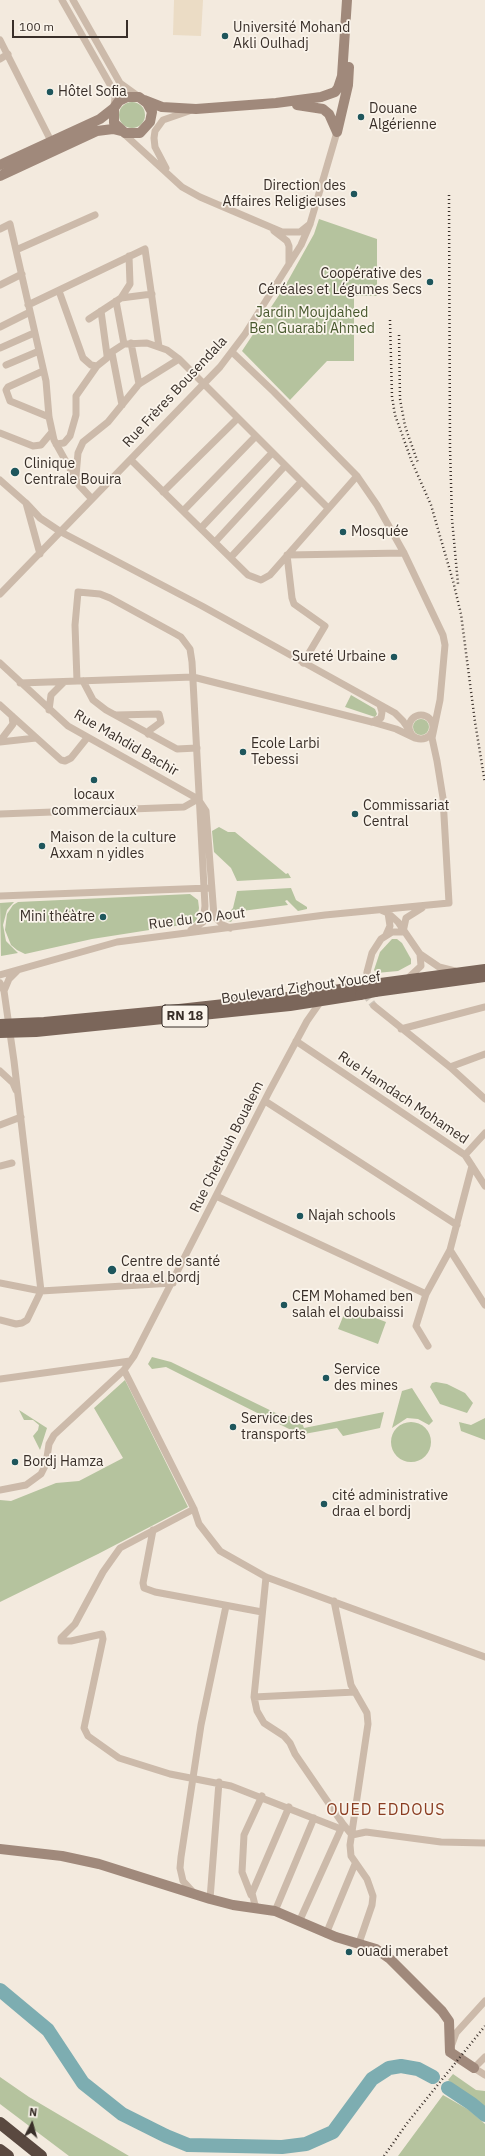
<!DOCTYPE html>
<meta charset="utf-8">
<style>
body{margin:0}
#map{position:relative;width:485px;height:2156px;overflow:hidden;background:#f3eade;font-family:"IBM Plex Sans",sans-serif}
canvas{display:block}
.north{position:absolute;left:12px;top:2104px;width:40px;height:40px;-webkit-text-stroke:3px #faf4eb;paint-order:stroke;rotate:6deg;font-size:11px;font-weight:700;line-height:16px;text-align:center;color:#392f29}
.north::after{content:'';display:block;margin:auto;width:14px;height:18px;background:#392f29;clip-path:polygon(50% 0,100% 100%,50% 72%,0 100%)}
.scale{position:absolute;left:12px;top:20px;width:116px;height:18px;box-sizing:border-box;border:2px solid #392f29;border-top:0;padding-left:5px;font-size:12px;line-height:14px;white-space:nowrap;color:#392f29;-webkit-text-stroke:3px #faf4eb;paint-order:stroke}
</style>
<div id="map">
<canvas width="485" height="2156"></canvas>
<div class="north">N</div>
<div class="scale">100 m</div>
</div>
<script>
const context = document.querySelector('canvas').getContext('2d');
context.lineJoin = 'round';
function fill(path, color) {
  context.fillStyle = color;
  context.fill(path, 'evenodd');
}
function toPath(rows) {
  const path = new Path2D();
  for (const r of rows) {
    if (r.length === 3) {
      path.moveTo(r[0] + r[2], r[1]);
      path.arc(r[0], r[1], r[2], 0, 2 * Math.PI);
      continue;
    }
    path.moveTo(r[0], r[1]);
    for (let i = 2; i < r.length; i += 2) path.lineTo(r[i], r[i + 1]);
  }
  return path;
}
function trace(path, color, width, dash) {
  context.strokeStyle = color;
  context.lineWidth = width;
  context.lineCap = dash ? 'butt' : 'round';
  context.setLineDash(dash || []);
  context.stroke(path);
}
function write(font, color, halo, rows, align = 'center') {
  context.font = font + ' "IBM Plex Sans",sans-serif';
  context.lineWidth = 3.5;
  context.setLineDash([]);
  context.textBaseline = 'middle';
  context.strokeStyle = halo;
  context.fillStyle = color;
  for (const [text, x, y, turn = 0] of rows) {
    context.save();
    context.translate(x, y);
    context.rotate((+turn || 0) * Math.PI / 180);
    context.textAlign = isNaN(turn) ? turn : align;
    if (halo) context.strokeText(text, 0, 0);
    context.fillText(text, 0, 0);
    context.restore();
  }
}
fill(toPath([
 [132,115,13],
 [319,219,377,239,377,296,354,296,354,361,327,361,290,400,242,351,285,286,314,234],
 [351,695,375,709,377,714,375,717,345,707],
 [421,727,8],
 [219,827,228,832,235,832,286,874,288,873,291,878,237,881,231,868,214,852,212,831],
 [291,888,296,900,307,907,307,909,298,911,287,900,285,901,288,905,242,911,239,909,231,922,225,920,225,917,233,908,237,891],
 [190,894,198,900,199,908,197,919,194,923,92,939,25,954,17,950,11,945,5,930,7,914,13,905,18,902],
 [14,902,7,910,3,925,6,941,18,953,1,956,0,903],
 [392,939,397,939,402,943,411,959,411,964,398,971,376,973,374,970,380,952],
 [347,1307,386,1322,378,1344,338,1329],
 [152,1357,171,1362,284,1417,299,1415,304,1428,384,1412,380,1428,343,1436,337,1428,304,1434,296,1430,293,1431,166,1367,152,1369,148,1364],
 [125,1380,188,1507,98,1554,0,1602,0,1500,11,1501,56,1483,79,1481,123,1458,94,1408],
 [436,1382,447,1384,465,1393,473,1403,467,1413,440,1404,430,1387,432,1383],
 [412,1388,433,1421,429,1425,418,1419,407,1418,392,1428,402,1391],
 [19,1410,47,1428,40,1450,33,1436,38,1430,39,1425,33,1420,24,1420],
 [485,1418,485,1440,461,1431,459,1422,471,1425],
 [411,1442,20],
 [453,2074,476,2090,485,2091,485,2108,448,2080],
 [0,2077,29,2097,129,2156,69,2156,0,2104],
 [443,2095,469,2110,485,2124,485,2156,398,2156]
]), '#b5c39e');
fill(toPath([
 [174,0,203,0,201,36,173,35]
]), '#ebdcc5');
trace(toPath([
 [0,1990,48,2030,83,2083,122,2114,166,2136,188,2145,282,2147,306,2144,333,2132,372,2079,389,2068,401,2066,418,2069,433,2077],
 [448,2088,472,2104,485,2115]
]), '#7dadb1', 14);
trace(toPath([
 [367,972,368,998,374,1006]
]), '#cec5ba', 7, [7, 3.5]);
trace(toPath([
 [62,0,112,88,115,98,114,106],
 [73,0,120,83,138,96],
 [0,40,51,141],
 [0,59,8,54],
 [122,132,182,187,200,197,282,232,300,232,310,224],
 [166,168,155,147,154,138,155,131,163,120,189,111],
 [0,229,10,224,46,381,49,417,54,440,79,485,92,499],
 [274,231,287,241,289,246,289,264],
 [16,250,95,215],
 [0,285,22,274],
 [59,291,83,358,91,365,97,366],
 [121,298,130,284,129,256],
 [116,301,124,344],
 [28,305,145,249,159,347],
 [101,311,107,355],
 [89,319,121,298,152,294],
 [0,327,30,312],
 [131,343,139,384],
 [0,348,34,333],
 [112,353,122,405],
 [6,365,39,351],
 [43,371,8,387,6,390,10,401,49,417],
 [0,433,33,446,41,445,52,432],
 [56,444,64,443,70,436,76,415,76,396,97,366,107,358,107,355,124,344,147,343,167,350,179,359,328,508],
 [131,460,248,575,261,580,270,575,357,476],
 [76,476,78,453,83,442,108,422,139,384,179,359],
 [0,480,26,503,40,554],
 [163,492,237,419],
 [26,503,40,518,61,532,202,606,395,713,403,721,410,731],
 [183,511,255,437],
 [201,528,272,453],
 [215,542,285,466],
 [231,557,301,482],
 [0,594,220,367,245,334,301,245,310,224,337,132],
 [0,663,68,726,198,799,206,811,214,916,223,925,230,928],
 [303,663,325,626,294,604,292,598,287,555,404,553],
 [77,681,75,625,78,592,100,594,110,598,174,633,181,637,190,649,192,662,205,906,203,922,191,930],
 [83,681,93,700,106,710,177,749,197,748],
 [20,683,193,677,372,722,396,729,415,738],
 [0,705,61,760,65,761,71,758,87,738],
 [49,710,51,695,64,682],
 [116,715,159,714,161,722,150,730,148,734],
 [421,727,12],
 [372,722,381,718,382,712,380,705],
 [0,741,13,724,12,716],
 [0,742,36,738],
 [0,814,184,807,198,799],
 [0,896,209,888],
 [381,910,388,913,398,922,420,954,421,966,407,979],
 [403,932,406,918,422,908],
 [386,935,390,926,388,913],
 [420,954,439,967,455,971],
 [367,972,372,953,381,939,392,932,403,932],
 [0,975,117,942,325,915,449,903,443,798,437,761,432,738,440,700,445,645,443,635,404,553,377,505,357,476,274,392,232,352],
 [0,983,4,991,14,1061,41,1291,173,1283],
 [4,991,9,979,17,971],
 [374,1006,450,1067,485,1099],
 [401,1029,485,1007],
 [296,1041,465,1155,485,1186],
 [450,1067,485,1054],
 [0,1071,13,1083,16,1090],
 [265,1101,457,1225],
 [0,1125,21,1117],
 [465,1155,485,1133],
 [0,1166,12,1163],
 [472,1166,450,1250,485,1305],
 [216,1196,426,1294],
 [0,1283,41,1291,27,1320,22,1323,16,1324,0,1320],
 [428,1346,416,1326,426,1294,450,1250],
 [124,1370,194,1509,199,1524,220,1551,266,1577,485,1657],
 [0,1379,130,1361],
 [0,1490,26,1485,41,1474,46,1464,49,1444,54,1435,124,1370,134,1356,269,1092,307,1021,321,1001],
 [194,1509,120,1548,103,1572,75,1624,61,1638,61,1641,71,1641,102,1634,103,1639,84,1728,88,1736,119,1758,170,1774,231,1786,341,1829,343,1824,352,1835,366,1832,441,1842,485,1843],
 [153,1530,143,1583,144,1588,155,1592,262,1612],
 [266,1577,254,1697,257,1711,264,1723,284,1736,290,1743,295,1754,343,1824],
 [334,1601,351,1685,367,1713,368,1724,350,1845,351,1856,367,1879,373,1896,372,1905,359,1943],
 [254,1697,355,1692],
 [194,1893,183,1881,180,1868,181,1857,201,1725,226,1606],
 [251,1895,242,1872,244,1835,262,1796],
 [210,1899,219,1782],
 [259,1909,255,1905,252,1893,289,1807],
 [275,1911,314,1818],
 [299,1922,341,1829],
 [326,1934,355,1864],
 [452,2044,456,2033,485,2001],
 [485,2057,474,2068,485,2075]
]), '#ccbaaa', 7);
trace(toPath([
 [144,100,162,107,196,109,276,103,321,97,335,92,338,88,342,76,347,0],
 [297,105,323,109,329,114,337,132],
 [337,132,348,85,349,67],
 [0,165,100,119,114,108,119,101,127,97,139,97,147,103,152,112,150,122,140,133,125,133,114,123,114,108],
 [0,176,97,131,113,129,121,131],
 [0,1849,62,1856,99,1864,210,1899,233,1905,275,1911,336,1937,376,1949,390,1959,442,2011,449,2021,450,2052,474,2068]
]), '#a0897b', 10);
trace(toPath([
 [373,984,485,969],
 [375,992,485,977],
 [0,1024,44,1022,170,1010,306,995,358,986],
 [0,1033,36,1032,290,1006,360,995]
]), '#7b665a', 10);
trace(toPath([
 [0,2123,41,2156],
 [0,2150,8,2156]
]), '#5a4940', 12);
trace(toPath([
 [449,195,450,448,452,519,458,584],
 [390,320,392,397,395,415,412,462,431,505,453,581,461,614,475,722,485,783],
 [399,335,400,399,405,426,418,463],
 [384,2156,408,2122,485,2026]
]), '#392f29', 2.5, [1, 3]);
trace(toPath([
 [358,986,373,984],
 [360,995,375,992]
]), '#7b665a', 10);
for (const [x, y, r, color] of [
 [225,36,4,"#1e565c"],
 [50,92,4,"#1e565c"],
 [361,117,4,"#1e565c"],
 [354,194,4,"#1e565c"],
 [430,282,4,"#1e565c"],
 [15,472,5,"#1e565c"],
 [343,532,4,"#1e565c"],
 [394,657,4,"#1e565c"],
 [243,752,4,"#1e565c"],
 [94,780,4,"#1e565c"],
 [355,814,4,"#1e565c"],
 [42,846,4,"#1e565c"],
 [103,917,4,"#1e565c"],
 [300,1216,4,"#1e565c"],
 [112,1270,5,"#1e565c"],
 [284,1305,4,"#1e565c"],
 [326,1378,4,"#1e565c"],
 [233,1427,4,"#1e565c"],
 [15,1462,4,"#1e565c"],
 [324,1504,4,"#1e565c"],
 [349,1952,4,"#1e565c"]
]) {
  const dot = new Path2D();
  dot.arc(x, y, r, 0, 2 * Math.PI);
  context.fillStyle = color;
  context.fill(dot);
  trace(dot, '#faf4eb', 1.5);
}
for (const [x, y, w] of [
 [185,1016,46]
]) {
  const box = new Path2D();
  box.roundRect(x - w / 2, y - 11, w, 22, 3);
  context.fillStyle = '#faf4eb';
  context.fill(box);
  trace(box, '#392f29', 1);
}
write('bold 13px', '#392f29', null, [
 ["RN 18",185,1016]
]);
write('14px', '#392f29', '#faf4eb', [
 ["Université Mohand",233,28],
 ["Akli Oulhadj",233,44],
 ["Hôtel Sofia",58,92],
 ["Douane",369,109],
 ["Algérienne",369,125],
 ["Direction des",346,186,"right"],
 ["Affaires Religieuses",346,202,"right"],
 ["Coopérative des",422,274,"right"],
 ["Céréales et Légumes Secs",422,290,"right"],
 ["Clinique",24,464],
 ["Centrale Bouira",24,480],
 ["Mosquée",351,532],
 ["Sureté Urbaine",386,657,"right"],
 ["Ecole Larbi",251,744],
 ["Tebessi",251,760],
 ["locaux",94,795,"center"],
 ["commerciaux",94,811,"center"],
 ["Commissariat",363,806],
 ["Central",363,822],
 ["Maison de la culture",50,838],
 ["Axxam n yidles",50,854],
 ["Mini théàtre",95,917,"right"],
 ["Najah schools",308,1216],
 ["Centre de santé",121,1262],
 ["draa el bordj",121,1278],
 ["CEM Mohamed ben",292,1297],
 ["salah el doubaissi",292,1313],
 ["Service",334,1370],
 ["des mines",334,1386],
 ["Service des",241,1419],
 ["transports",241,1435],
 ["Bordj Hamza",23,1462],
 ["cité administrative",332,1496],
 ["draa el bordj",332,1512],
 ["ouadi merabet",357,1952]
], 'left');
write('14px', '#47582d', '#faf4eb', [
 ["Jardin Moujdahed",312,313],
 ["Ben Guarabi Ahmed",312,329]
]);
write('14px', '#392f29', '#faf4eb', [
 ["Rue Frères Bousendala",175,392,-47],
 ["Rue Mahdid Bachir",126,743,30],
 ["Rue du 20 Aout",197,919,-7],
 ["Boulevard Zighout Youcef",301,988,-8],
 ["Rue Hamdach Mohamed",403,1098,34],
 ["Rue Chettouh Boualem",227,1147,-63]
]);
context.letterSpacing = '1px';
write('16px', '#8a3d21', '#faf4eb', [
 ["OUED EDDOUS",386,1810]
]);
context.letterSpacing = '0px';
</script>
